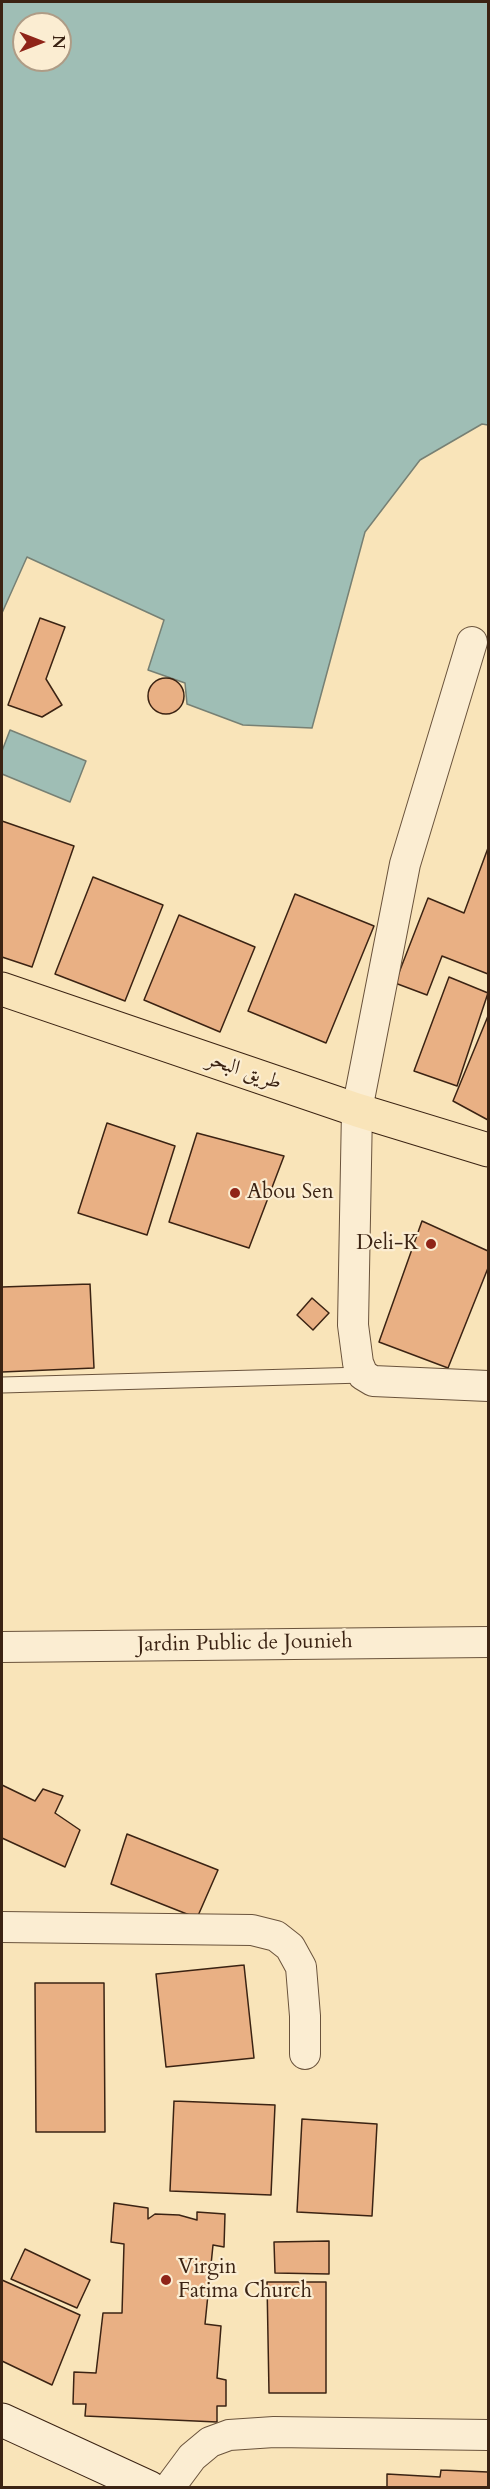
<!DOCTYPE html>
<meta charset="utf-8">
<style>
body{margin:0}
#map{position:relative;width:490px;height:2489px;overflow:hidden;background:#f9e4b9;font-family:Cardo,serif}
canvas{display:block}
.frame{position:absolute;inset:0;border:3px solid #3b2313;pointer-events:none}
.north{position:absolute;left:12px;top:12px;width:60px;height:60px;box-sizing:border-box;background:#fbedd2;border:2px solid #ae9c86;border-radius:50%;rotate:90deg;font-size:16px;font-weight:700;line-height:24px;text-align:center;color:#3b2313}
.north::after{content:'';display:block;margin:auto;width:21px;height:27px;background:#8f2418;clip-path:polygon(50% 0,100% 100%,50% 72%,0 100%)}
</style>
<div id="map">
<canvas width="490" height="2489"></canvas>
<div class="frame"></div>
<div class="north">N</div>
</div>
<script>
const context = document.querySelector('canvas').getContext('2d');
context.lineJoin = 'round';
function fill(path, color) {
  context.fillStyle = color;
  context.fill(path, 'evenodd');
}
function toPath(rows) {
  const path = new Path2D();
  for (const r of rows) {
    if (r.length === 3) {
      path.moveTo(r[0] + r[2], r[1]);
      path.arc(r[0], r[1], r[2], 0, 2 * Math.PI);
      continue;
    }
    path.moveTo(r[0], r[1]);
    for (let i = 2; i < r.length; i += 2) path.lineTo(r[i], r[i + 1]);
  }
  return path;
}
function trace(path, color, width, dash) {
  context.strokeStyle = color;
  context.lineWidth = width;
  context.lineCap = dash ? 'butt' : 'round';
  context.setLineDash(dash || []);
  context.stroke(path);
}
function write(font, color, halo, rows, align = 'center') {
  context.font = font + ' Cardo,Amiri,serif';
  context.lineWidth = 4.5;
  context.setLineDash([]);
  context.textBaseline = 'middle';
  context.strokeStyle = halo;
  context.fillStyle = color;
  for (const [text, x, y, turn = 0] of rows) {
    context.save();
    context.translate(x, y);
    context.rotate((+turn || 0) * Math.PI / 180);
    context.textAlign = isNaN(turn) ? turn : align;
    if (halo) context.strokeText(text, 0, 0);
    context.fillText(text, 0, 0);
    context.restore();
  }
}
const water = toPath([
 [2,2,488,2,488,425,482,424,420,460,365,532,312,728,243,725,187,704,185,683,148,670,164,620,27,557,2,613,2,2],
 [24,24,60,24,60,60,24,60,24,24],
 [10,730,86,761,70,802,2,774,2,751,10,730]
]);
fill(water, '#9fbeb5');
trace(water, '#778074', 1.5);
const building = toPath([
 [40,618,65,627,46,679,62,705,42,717,8,705,40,618],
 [166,696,18],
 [2,821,74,846,32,967,2,957,2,821],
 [488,848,488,974,442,956,427,995,395,983,428,898,464,913,488,848],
 [93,877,163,905,125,1001,55,974,93,877],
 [295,894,374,926,326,1043,248,1011,295,894],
 [179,915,255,947,220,1032,144,1000,179,915],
 [449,977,488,993,457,1086,414,1071,449,977],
 [488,1016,488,1120,453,1101,488,1016],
 [107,1123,175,1146,147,1235,78,1213,107,1123],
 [197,1133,284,1156,249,1248,169,1222,197,1133],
 [422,1221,488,1251,488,1268,448,1368,379,1342,422,1221],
 [90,1284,94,1368,2,1372,2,1287,90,1284],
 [312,1298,329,1313,313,1330,297,1315,312,1298],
 [2,1785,35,1801,43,1789,63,1796,55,1813,80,1830,65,1867,2,1838,2,1785],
 [127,1834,218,1870,197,1918,111,1884,127,1834],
 [244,1965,254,2058,166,2067,156,1974,244,1965],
 [35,1983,104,1983,105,2132,36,2132,35,1983],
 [174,2101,275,2105,271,2195,170,2191,174,2101],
 [302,2119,377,2124,372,2216,297,2212,302,2119],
 [114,2203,148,2208,148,2219,155,2214,179,2215,197,2220,197,2212,225,2214,224,2247,213,2245,205,2324,221,2326,217,2378,226,2380,226,2406,217,2406,217,2422,85,2416,86,2404,73,2404,74,2372,96,2373,103,2313,122,2313,124,2244,111,2242,114,2203],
 [329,2241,329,2274,275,2273,274,2242,329,2241],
 [25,2249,90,2280,77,2308,11,2279,25,2249],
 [2,2280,80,2315,52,2385,2,2361,2,2280],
 [267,2282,326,2282,326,2393,269,2393,267,2282],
 [441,2470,488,2472,488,2488,387,2488,387,2474,440,2477,441,2470]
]);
fill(building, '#e9b084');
trace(building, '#3b2313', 1.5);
const lane = toPath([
 [2,1385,363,1375]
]);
const street = toPath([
 [472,642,405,864,357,1110,353,1325,358,1363,363,1375,373,1381,488,1386],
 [2,1647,488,1642],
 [2,1927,252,1930,276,1936,290,1947,301,1967,305,2016,305,2054],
 [169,2488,192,2457,210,2442,229,2435,274,2432,488,2435]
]);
const secondary = toPath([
 [2,2420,150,2488]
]);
const primary = toPath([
 [2,989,357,1110,488,1150]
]);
trace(lane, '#6a533c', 17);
trace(street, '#6a533c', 32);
trace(secondary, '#3b2313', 35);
trace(primary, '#3b2313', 35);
trace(lane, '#fbedd2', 15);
trace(street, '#fbedd2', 30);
trace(secondary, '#fbedd2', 33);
trace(primary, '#f9e4b9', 33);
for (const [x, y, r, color] of [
 [235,1193,6,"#8f2418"],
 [431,1244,6,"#8f2418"],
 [166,2280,6,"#8f2418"]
]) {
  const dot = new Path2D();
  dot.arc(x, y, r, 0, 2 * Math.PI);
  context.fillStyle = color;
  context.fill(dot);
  trace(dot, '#fbedd2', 2);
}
write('21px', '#3b2313', '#fbedd2', [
 ["طريق البحر",244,1072,19],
 ["Jardin Public de Jounieh",245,1644,-1]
]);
write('21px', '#3b2313', '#fbedd2', [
 ["Abou Sen",247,1193],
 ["Deli-K",419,1244,"right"],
 ["Virgin",178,2268],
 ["Fatima Church",178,2292]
], 'left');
</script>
